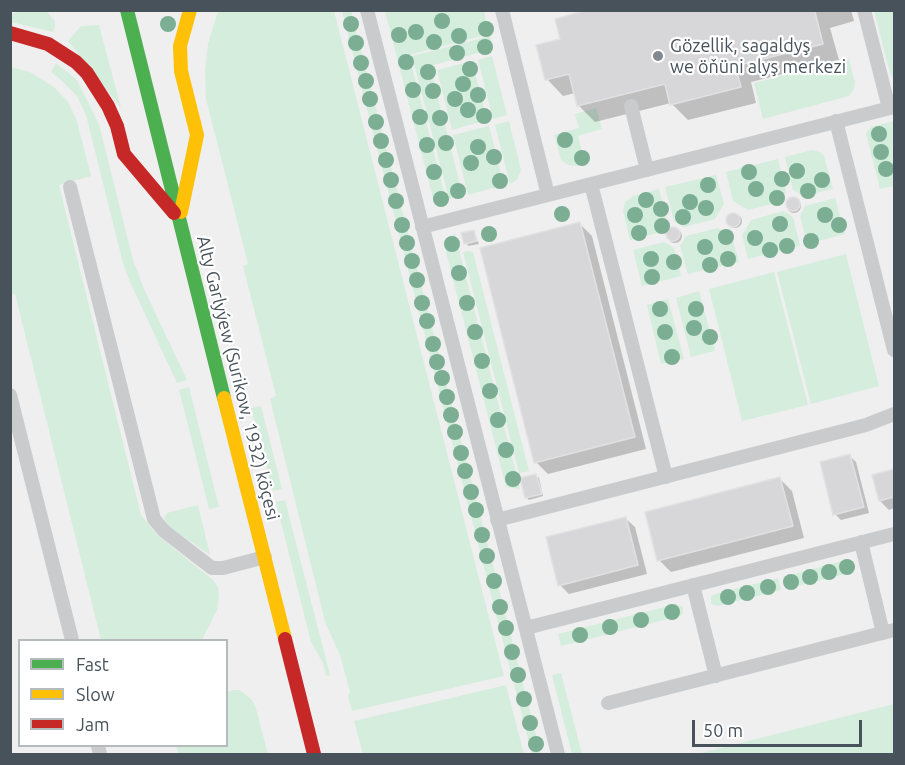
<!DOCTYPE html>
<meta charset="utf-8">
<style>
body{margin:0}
#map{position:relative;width:905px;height:765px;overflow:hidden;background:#f0efef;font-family:Ubuntu,sans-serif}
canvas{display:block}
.frame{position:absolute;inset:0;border:12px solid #47525a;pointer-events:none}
.legend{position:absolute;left:18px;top:639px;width:210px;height:108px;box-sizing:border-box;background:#fff;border:2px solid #b5babd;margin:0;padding:8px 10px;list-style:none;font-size:18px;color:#47525a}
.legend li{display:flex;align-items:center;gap:12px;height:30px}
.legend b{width:30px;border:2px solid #b5babd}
.scale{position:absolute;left:692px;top:720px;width:170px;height:27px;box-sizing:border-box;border:3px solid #47525a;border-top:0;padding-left:8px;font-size:18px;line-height:21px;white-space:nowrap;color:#47525a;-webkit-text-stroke:4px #fff;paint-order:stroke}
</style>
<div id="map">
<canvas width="905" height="765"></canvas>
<div class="frame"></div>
<ul class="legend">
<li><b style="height:8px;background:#4caf50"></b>Fast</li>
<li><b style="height:8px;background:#ffc107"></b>Slow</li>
<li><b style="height:8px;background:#c62828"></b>Jam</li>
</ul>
<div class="scale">50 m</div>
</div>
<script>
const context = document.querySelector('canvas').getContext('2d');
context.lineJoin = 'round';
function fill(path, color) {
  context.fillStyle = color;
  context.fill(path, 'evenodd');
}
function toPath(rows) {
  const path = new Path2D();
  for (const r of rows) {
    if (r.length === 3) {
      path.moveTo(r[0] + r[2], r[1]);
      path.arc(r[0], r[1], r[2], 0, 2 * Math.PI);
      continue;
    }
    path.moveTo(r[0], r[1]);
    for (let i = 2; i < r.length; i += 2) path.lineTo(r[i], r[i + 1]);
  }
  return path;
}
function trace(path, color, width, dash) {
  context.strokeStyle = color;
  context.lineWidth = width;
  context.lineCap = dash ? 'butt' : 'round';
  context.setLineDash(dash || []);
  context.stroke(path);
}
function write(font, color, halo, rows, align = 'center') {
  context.font = font + ' Ubuntu,sans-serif';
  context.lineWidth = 4.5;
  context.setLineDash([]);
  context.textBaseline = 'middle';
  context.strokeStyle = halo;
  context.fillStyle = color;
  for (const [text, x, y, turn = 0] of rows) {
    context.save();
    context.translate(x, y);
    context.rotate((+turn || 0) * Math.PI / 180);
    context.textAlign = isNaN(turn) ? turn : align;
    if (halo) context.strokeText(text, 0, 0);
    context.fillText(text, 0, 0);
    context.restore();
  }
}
fill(toPath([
 [22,11,46,11,55,21,55,27,53,32,11,22,11,14],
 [218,11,334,11,504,676,352,711,348,696,350,692,340,655,325,622,270,399,276,396,243,266,248,264,206,99,205,70,208,44],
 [342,11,351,11,521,675,512,677],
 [385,11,484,11,489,34,409,55,447,204,439,206,434,202],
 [874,11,894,11,894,79,890,73],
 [99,25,121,108,68,41,81,26],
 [490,36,493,49,430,66,463,196,449,199,412,56],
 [492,56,507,115,493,119,478,60],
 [849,59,855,82,854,89,849,96,763,119,754,83],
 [472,61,487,120,452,130,437,70],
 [56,63,77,80,99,124,133,260,144,289,187,380,177,383,130,282,123,263,86,115,77,96,61,80,51,72],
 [10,67,30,72,54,87,68,102,76,118,91,176,59,185,141,515,156,534,213,580,218,587,219,596,217,610,202,640,101,640,15,294,11,295],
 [596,108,602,129,578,136,585,164,575,166,568,165,561,160,554,135,579,128,575,114],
 [509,121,521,170,517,180,510,184,495,125],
 [894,121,894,186,880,189,866,134,871,127],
 [489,126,504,185,468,195,453,135],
 [812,150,820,152,824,156,833,189,803,196,793,190,785,157],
 [778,159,786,192,780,202,748,210,733,201,726,172],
 [716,175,724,204,715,219,684,227,674,221,665,187],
 [659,189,667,223,661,232,630,240,623,211,625,202,633,196],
 [835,198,845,234,807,244,800,216,805,206],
 [783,211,793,217,800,246,748,259,742,235,751,220],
 [718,228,732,237,739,262,688,274,680,246,686,236],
 [455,234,520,489,506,487,444,244,448,237],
 [664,242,674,248,681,276,642,286,633,250],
 [467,251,473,252,529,471,519,473,463,252],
 [846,254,879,386,811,404,777,272],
 [774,272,808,405,742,421,709,289],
 [699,291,715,351,691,357,676,298],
 [668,299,684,359,661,364,647,305],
 [189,387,219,507,209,509,179,390],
 [261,406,282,489,273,491,251,408],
 [285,500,330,675,326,676,323,663,311,642,276,502],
 [198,505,210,555,168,526,164,518,167,513],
 [846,560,853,563,854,567,849,573,786,589,783,577],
 [778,578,781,590,718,606,711,604,711,596,715,594],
 [676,604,683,607,683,614,680,616,561,646,558,634],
 [561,673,582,754,572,754,552,675],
 [522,681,541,754,532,754,514,684],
 [506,685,524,754,363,754,354,721],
 [233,690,240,690,251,699,255,705,268,754,178,754,177,746,226,746,227,692],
 [894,704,894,754,697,754]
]), '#d4eddd');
fill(toPath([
 [593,10,851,10,854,21,830,28,839,60,751,82,756,103,688,120,671,103,595,122,579,106,575,93,563,96,547,79,562,40],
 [794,206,7],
 [735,221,7],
 [580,224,592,236,646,449,548,474,536,462],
 [675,236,7],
 [473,231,479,244,468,246,463,234],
 [850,456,856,462,869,513,841,520,835,514],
 [894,470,894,508,889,510,880,501,874,476],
 [536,476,539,478,543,496,529,500,527,498],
 [780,479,792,491,804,538,671,572,659,560],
 [625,518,635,527,647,574,569,594,560,585]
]), '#0003');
const building = toPath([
 [587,10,819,10,815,12,823,44,735,66,741,87,670,105,665,84,577,106,569,74,545,80,536,45,560,39,555,19,587,10],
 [793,204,7],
 [733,220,7],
 [580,222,635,437,534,463,480,248,580,222],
 [673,234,7],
 [474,230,477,241,464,244,461,233,474,230],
 [850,454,864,507,833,515,820,462,850,454],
 [894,469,894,497,879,501,872,475,894,469],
 [536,474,542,494,525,498,520,478,536,474],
 [780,477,793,526,657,561,645,512,780,477],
 [626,517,638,565,558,586,546,537,626,517]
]);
fill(building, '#d7d7d9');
trace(building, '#e1e1e2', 1.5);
trace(toPath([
 [367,10,558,754],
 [502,10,548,195],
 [864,10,889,108],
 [631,106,647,170],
 [836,121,894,350],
 [591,184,666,477],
 [70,187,154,519,164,531,212,568,223,568,265,557],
 [422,227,894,107],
 [10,395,72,640],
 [497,520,866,425,894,414],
 [861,542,883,633],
 [693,585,716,676],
 [526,628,894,534],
 [608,703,894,630],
 [98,746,100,754]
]), '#c9cbcd', 14);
trace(toPath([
 [127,10,224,398]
]), '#4caf50', 14);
trace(toPath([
 [181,212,197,135,181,71,180,46,190,10],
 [224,398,285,639]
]), '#ffc107', 14);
trace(toPath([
 [10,33,48,44,76,62,87,73,108,106,117,126,124,154,174,213],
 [285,639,314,754]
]), '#c62828', 14);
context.fillStyle = '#7bae93';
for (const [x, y] of [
 [442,21],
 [168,24],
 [351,24],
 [486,29],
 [416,32],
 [399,35],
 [459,36],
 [434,42],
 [356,43],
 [485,47],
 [457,53],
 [406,62],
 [361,63],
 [470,69],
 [428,72],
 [366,81],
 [463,84],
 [413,90],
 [433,91],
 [478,95],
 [370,99],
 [455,99],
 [468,110],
 [484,116],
 [420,117],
 [440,118],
 [376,122],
 [879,134],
 [565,140],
 [381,141],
 [446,143],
 [427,145],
 [478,147],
 [881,152],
 [494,157],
 [582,158],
 [386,160],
 [471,163],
 [886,169],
 [797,171],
 [434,172],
 [749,172],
 [782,179],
 [391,180],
 [822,180],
 [500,181],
 [708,185],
 [756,189],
 [458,191],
 [808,191],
 [777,198],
 [441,199],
 [646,200],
 [396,201],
 [690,202],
 [706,208],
 [661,209],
 [562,214],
 [635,215],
 [825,215],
 [683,217],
 [780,224],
 [402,225],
 [839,225],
 [662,226],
 [639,233],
 [489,234],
 [726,237],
 [755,238],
 [811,241],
 [407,243],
 [452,244],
 [787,246],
 [705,247],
 [770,250],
 [651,259],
 [728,259],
 [412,261],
 [674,262],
 [710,265],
 [459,273],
 [652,277],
 [417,280],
 [422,303],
 [467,303],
 [660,309],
 [696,309],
 [427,321],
 [694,328],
 [475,332],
 [665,332],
 [710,337],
 [433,344],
 [672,357],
 [482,361],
 [437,362],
 [442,378],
 [490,391],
 [447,397],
 [451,415],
 [498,420],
 [455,432],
 [506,450],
 [461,453],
 [465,471],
 [513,479],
 [471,492],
 [476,510],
 [482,535],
 [487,556],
 [847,567],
 [829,572],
 [810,577],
 [494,581],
 [791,582],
 [768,587],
 [747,593],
 [728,597],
 [500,607],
 [672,612],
 [641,620],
 [610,627],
 [506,628],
 [580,635],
 [512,652],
 [518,675],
 [524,699],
 [530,723],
 [536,744]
]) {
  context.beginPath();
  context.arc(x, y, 8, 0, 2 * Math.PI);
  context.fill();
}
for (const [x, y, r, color] of [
 [658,56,6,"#82898e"]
]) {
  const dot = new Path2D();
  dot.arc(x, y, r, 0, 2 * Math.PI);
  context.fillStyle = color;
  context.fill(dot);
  trace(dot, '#fff', 2);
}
write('18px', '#47525a', '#fff', [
 ["Gözellik, sagaldyş",670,46],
 ["we öňüni alyş merkezi",670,67]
], 'left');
write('18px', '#47525a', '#fff', [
 ["Alty Garlyýew (Surikow, 1932) köçesi",238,378,76]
]);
</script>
